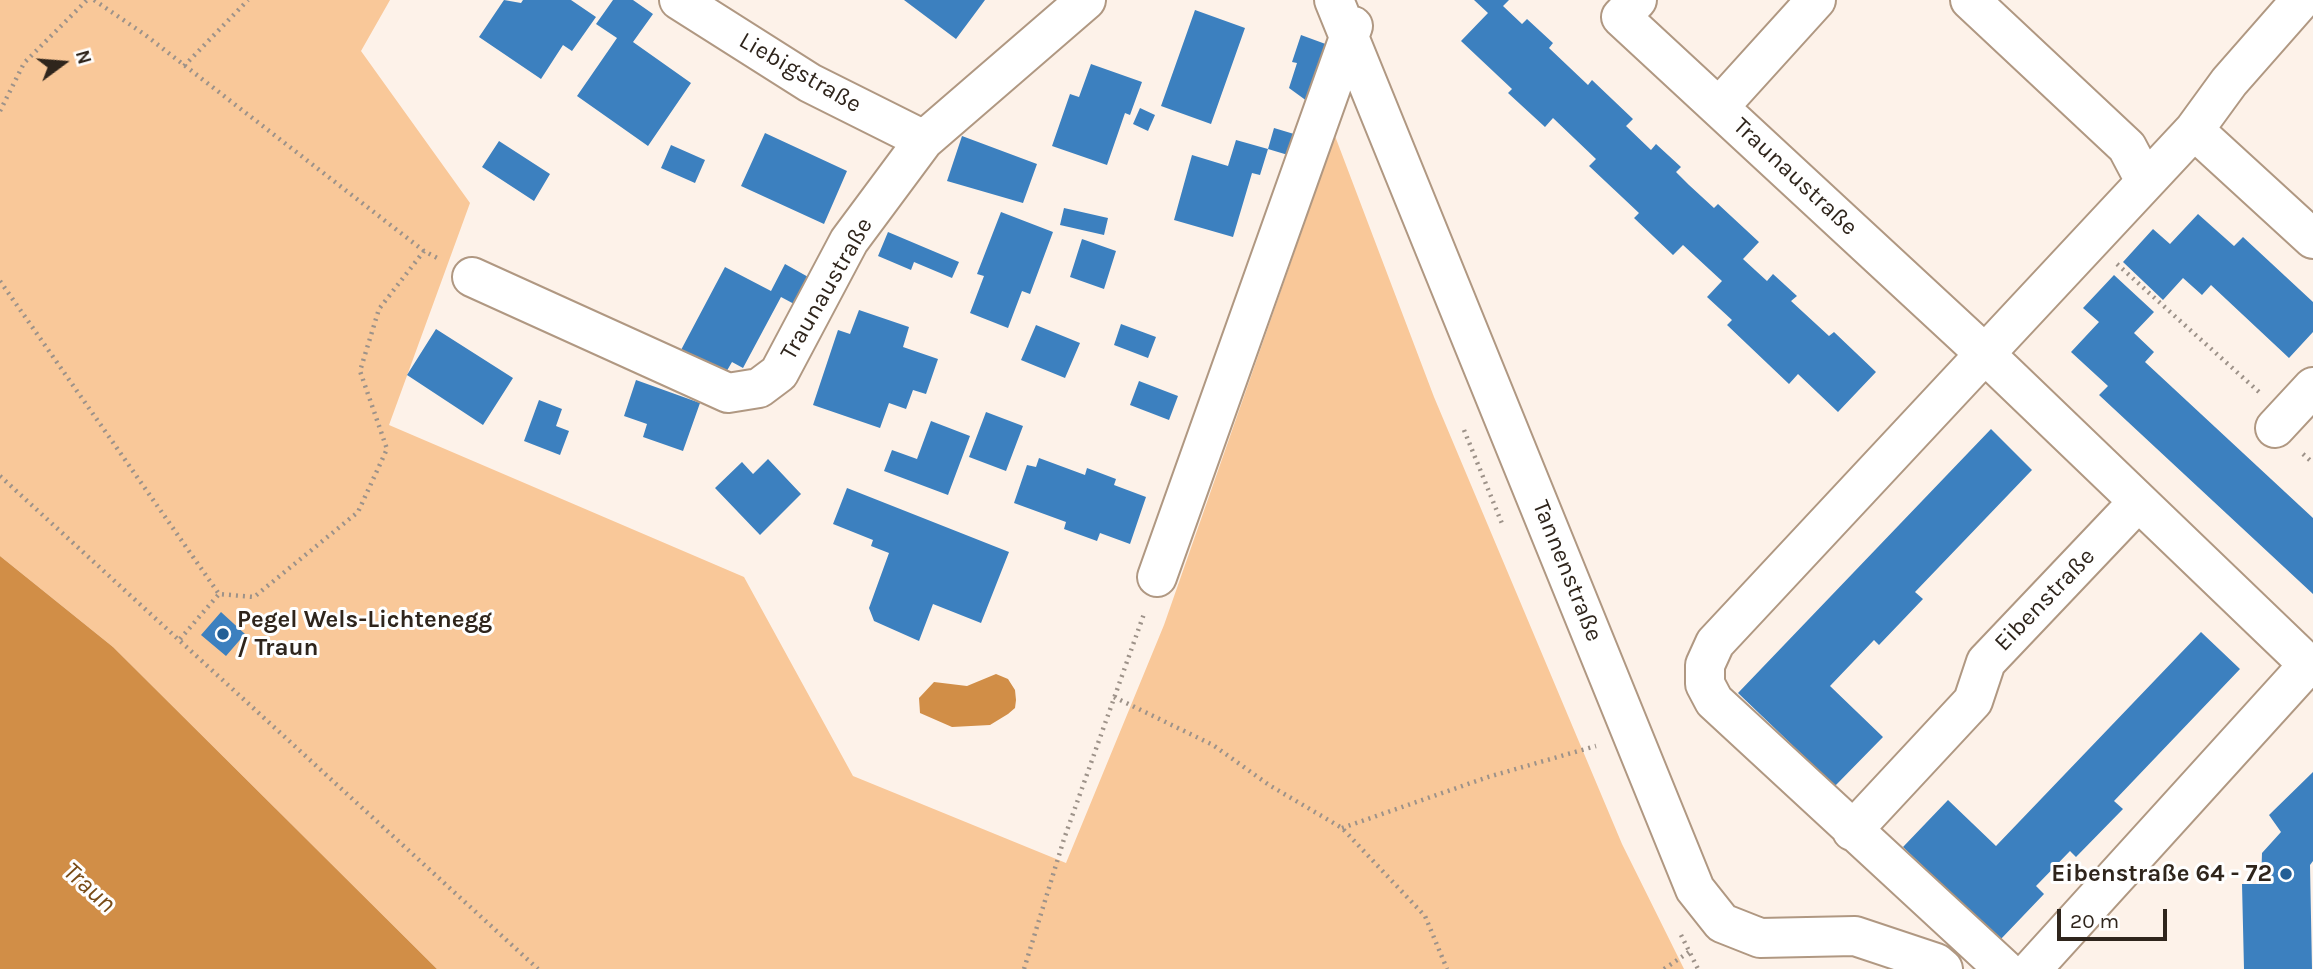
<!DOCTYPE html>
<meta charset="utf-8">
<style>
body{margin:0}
#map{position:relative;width:2313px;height:969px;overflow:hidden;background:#fdf2e9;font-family:Karla,sans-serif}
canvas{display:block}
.north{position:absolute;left:28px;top:28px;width:70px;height:70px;-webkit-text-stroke:5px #fff;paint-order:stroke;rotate:74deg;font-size:19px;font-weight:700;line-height:28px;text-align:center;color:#2f251c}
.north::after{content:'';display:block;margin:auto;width:24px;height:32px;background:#2f251c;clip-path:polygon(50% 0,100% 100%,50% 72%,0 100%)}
.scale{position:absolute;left:2057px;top:909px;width:110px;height:32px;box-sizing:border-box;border:4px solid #2f251c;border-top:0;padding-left:9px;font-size:21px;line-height:24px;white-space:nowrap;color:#2f251c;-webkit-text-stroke:5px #fff;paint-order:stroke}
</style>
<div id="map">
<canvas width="2313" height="969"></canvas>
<div class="north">N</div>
<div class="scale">20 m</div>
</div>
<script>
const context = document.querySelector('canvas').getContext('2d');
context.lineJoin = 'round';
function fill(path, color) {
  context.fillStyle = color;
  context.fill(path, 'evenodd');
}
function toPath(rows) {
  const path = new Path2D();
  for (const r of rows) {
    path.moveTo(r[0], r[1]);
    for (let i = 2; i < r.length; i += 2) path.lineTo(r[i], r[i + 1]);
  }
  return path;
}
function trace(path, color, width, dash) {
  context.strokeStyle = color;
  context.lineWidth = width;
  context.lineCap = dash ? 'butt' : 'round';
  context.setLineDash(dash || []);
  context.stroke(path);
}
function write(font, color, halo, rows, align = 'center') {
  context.font = font + ' Karla,sans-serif';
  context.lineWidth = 6;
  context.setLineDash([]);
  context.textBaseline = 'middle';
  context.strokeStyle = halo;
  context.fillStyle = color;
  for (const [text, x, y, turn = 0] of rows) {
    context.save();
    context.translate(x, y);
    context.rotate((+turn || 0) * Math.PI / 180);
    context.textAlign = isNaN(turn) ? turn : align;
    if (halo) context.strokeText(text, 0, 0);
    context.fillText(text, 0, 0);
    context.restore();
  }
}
fill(toPath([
 [0,0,390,0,361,51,470,203,389,425,744,577,853,776,1066,863,1164,625,1335,136,1434,397,1622,844,1684,969,437,969,113,647,0,556]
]), '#f9c899');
fill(toPath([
 [0,556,113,647,437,969,0,969],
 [996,674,1008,679,1015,690,1016,700,1015,708,1008,714,990,725,952,727,920,713,919,698,934,682,967,686]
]), '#d18e47');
fill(toPath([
 [504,0,521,3,523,0,571,0,596,17,572,51,563,45,541,79,479,37],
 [613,0,633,0,653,14,633,42,691,83,648,146,577,96,617,38,596,24],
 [904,0,985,0,956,39],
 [1474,0,1509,0,1503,6,1522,24,1527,19,1553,43,1549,48,1588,85,1592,80,1633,119,1626,126,1651,150,1656,144,1681,167,1676,172,1689,185,1714,208,1718,204,1759,242,1743,259,1767,281,1773,274,1797,296,1791,301,1829,336,1834,332,1876,372,1838,412,1798,374,1789,384,1727,325,1732,320,1707,297,1722,281,1683,245,1673,255,1634,218,1639,213,1589,166,1596,159,1553,118,1545,127,1508,93,1512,89,1461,41,1488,13],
 [1195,10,1245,28,1211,124,1161,106],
 [1301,35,1331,46,1311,104,1289,88,1297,63,1292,62],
 [1091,64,1142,82,1130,115,1125,113,1107,165,1052,146,1070,94,1079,97],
 [1140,108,1155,115,1148,131,1133,124],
 [1274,128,1294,134,1288,155,1268,149],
 [765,133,847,171,824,224,741,186],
 [962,136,1037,164,1023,203,947,181],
 [1236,140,1268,149,1260,175,1252,173,1233,237,1174,220,1192,155,1228,166],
 [499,141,550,174,534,201,482,167],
 [671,145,705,160,695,183,661,168],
 [1064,208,1108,218,1104,235,1060,225],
 [1001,212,1053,232,1030,294,1022,291,1008,328,970,313,984,276,977,274],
 [2198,214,2234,246,2243,237,2313,302,2313,332,2289,358,2211,285,2202,295,2183,278,2163,300,2123,262,2153,229,2170,244],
 [888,232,959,262,952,278,914,262,911,270,878,256],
 [1082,239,1116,251,1104,289,1070,277],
 [785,264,810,278,796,305,781,297,743,368,732,362,725,374,681,350,725,267,771,291],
 [2114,275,2154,312,2134,333,2154,352,2145,362,2313,518,2313,594,2099,395,2108,386,2071,352,2099,322,2083,308],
 [859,310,909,327,903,347,938,359,926,394,913,390,906,409,889,403,880,428,813,405,838,330,850,334],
 [1121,324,1156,337,1148,358,1114,345],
 [1036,325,1080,343,1065,378,1021,360],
 [436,329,513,378,483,425,407,375],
 [636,380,700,403,683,451,643,437,647,424,624,416],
 [1139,381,1178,396,1169,420,1130,405],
 [539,400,562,409,556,426,569,431,560,455,524,441],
 [986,412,1023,426,1006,471,969,457],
 [931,421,970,436,948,495,884,471,892,450,917,459],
 [1991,429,2032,470,1915,592,1923,599,1879,645,1874,640,1830,686,1883,737,1835,786,1738,693],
 [1039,458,1085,475,1087,468,1116,479,1114,485,1146,497,1130,544,1100,533,1097,541,1064,529,1066,522,1014,503,1027,465,1036,467],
 [768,459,801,494,760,535,715,488,742,462,753,474],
 [847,488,1009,552,981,623,933,604,919,641,874,621,869,608,889,553,871,546,873,540,833,524],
 [221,612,245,634,226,656,201,635],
 [2201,632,2240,669,2114,801,2123,809,2076,857,2070,851,2036,886,2044,894,2000,940,1903,847,1948,800,1996,846],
 [2313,772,2313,861,2310,865,2312,969,2244,969,2242,884,2261,884,2262,853,2281,832,2269,815]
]), '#3c80bf');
const minor = toPath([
 [679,0,810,83,924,140],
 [1334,0,1695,889,1722,923,1760,938,1855,936,1936,963,1943,969],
 [1637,0,1621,17,1985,354,2313,669],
 [1970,0,2127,147,2145,181],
 [1719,107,1816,0],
 [2194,130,2313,239],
 [472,277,728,393,759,388,779,373,849,241,924,140,1086,0],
 [2275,428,2313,387],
 [1157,577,1353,26],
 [1852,831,1973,701,1986,662,2138,502],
 [2004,969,1714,701,1705,684,1705,665,1715,643,2194,130,2229,82,2301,0],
 [2032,969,2308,665]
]);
trace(minor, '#b09882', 42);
trace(toPath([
 [94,0,144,34,424,251],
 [184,66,248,0],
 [0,111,24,63,87,0],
 [2117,264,2259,392],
 [0,281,219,594,254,597,358,512,387,449,360,371,379,309,424,251,441,260],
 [1464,430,1503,526],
 [2303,454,2313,463],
 [0,476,538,969],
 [180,639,219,594],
 [1114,697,1213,745,1269,785,1342,828,1425,916,1447,969],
 [1342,828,1488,777,1596,746],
 [1681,935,1698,969],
 [1024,969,1064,839,1145,611],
 [1664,969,1689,952]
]), '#9d9289', 4.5, [2, 5]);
trace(minor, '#fff', 38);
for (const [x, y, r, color] of [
 [223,634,7,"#225e95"],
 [2286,874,7,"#225e95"]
]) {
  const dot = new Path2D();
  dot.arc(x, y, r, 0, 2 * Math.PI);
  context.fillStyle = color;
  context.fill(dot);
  trace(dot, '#fff', 2.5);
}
write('24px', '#2f251c', '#fff', [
 ["Liebigstraße",800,73,30],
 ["Traunaustraße",1795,177,43],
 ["Traunaustraße",827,289,-60],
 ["Tannenstraße",1567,571,68],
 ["Eibenstraße",2045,600,-46]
]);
write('bold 24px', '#2f251c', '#fff', [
 ["Pegel Wels-Lichtenegg",237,620],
 ["/ Traun",237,648],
 ["Eibenstraße 64 - 72",2272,874,"right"]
], 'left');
write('italic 26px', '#784b16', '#fff', [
 ["Traun",89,888,42]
]);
</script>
